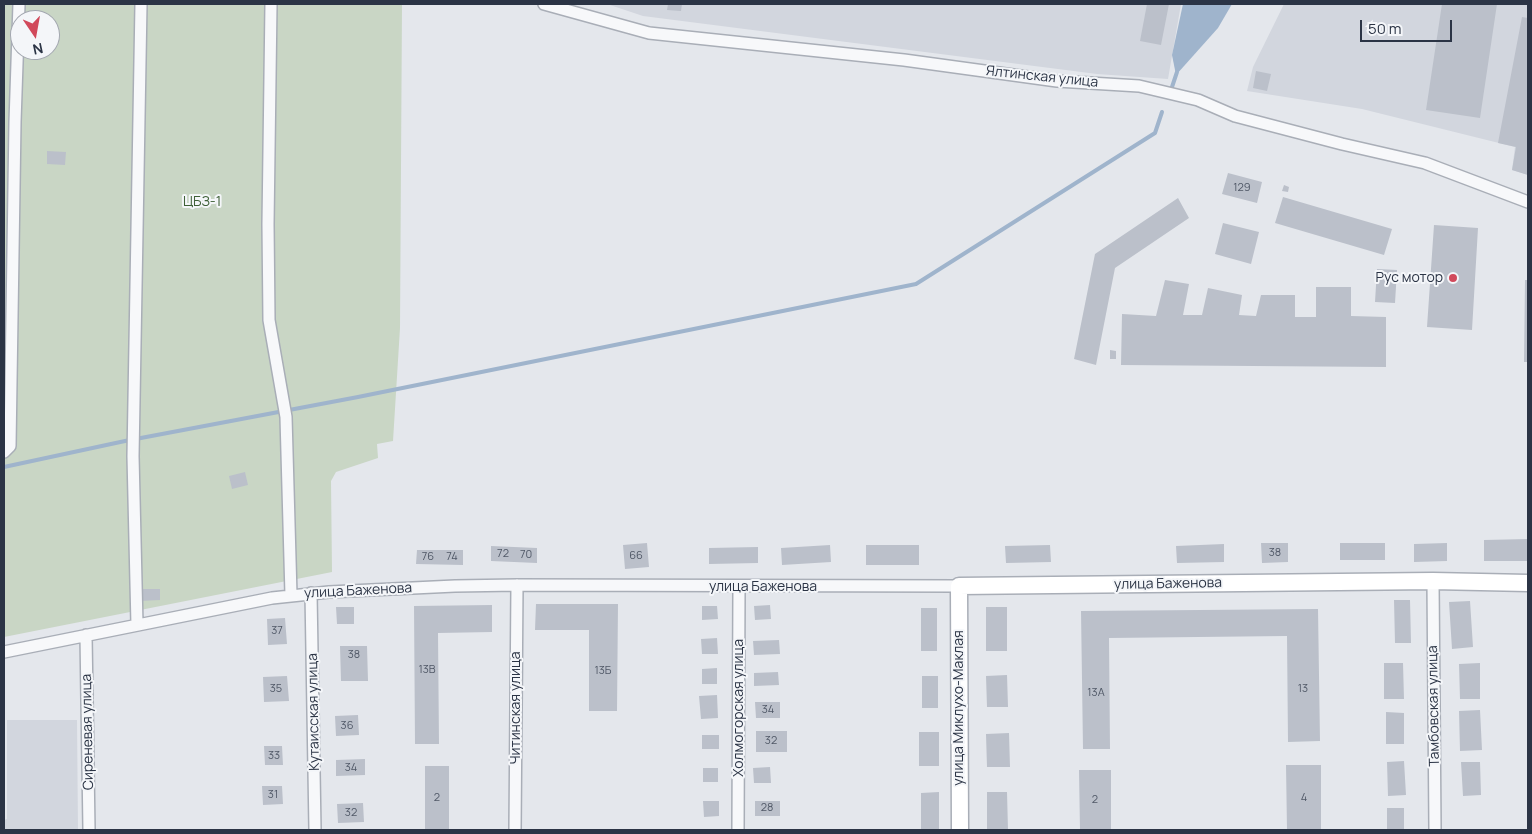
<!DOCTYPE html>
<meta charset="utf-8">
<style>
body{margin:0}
#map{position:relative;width:1532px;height:834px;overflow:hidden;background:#e4e7ec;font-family:Manrope,sans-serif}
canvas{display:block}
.frame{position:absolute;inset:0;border:5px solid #2b3445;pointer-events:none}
.north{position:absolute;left:10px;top:10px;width:50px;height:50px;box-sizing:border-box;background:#f4f6f9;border:1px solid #a4a8b1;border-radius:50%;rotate:168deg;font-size:14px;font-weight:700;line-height:20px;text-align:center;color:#2b3445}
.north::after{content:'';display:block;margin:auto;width:18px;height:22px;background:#d1495b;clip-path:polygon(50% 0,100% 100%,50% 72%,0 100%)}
.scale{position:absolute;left:1360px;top:20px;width:92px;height:22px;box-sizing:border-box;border:2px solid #2b3445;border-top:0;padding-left:6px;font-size:15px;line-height:18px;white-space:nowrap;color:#2b3445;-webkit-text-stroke:4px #f4f6f9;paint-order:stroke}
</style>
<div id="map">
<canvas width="1532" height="834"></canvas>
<div class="frame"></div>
<div class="north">N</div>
<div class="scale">50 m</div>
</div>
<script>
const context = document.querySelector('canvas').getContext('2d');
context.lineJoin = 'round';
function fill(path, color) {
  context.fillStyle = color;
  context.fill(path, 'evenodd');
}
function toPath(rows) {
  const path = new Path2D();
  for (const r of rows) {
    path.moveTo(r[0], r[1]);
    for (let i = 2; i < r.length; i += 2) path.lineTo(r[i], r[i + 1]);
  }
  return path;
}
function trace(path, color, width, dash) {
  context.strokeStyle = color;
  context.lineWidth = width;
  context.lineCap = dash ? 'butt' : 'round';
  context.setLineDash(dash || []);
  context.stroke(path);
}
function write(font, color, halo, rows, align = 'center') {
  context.font = font + ' Manrope,sans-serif';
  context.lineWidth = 4;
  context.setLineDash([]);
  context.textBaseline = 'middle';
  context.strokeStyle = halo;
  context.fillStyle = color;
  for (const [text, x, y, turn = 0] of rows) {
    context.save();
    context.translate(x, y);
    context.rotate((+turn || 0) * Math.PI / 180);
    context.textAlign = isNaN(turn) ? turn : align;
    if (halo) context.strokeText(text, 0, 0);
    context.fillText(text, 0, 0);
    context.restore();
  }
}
fill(toPath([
 [607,4,1181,4,1168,79,1097,74,643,16],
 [1284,4,1528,4,1528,175,1512,170,1515,147,1362,109,1247,91,1253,67],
 [7,720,77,720,78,830,4,830,4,820,7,819]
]), '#d2d6de');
fill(toPath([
 [4,4,402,4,400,328,393,441,377,444,378,458,336,472,331,481,332,572,4,637],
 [20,20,50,20,50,50,20,50]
]), '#c9d6c5');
fill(toPath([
 [1183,4,1232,4,1218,28,1176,75,1172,55]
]), '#9fb4cc');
trace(toPath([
 [1171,90,1177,72],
 [4,467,125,441,358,397,916,284,1155,133,1162,112]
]), '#9fb4cc', 4);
fill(toPath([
 [668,4,682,4,681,11,667,10],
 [1147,4,1169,4,1161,45,1140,41],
 [1442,4,1497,4,1480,118,1426,110],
 [1522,17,1528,18,1528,175,1512,170,1516,147,1498,143],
 [1256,71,1271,74,1267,91,1253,88],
 [47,151,66,152,65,165,47,164],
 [1228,173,1262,182,1257,203,1222,194],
 [1284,185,1289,187,1288,192,1282,191],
 [1283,197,1392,229,1384,255,1275,223],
 [1178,198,1189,218,1115,268,1096,365,1074,359,1095,254],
 [1223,223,1259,232,1251,264,1215,254],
 [1434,225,1478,228,1472,330,1427,327],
 [1377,269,1397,270,1395,303,1375,302],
 [1165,280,1189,284,1183,315,1202,315,1208,288,1242,295,1239,315,1256,316,1261,295,1295,295,1295,317,1316,317,1316,287,1351,287,1351,316,1386,317,1386,367,1121,365,1122,314,1156,316],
 [1525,280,1528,280,1528,362,1524,362],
 [1110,350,1116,351,1116,359,1110,359],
 [245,472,248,485,232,489,229,476],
 [1528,539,1528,561,1484,561,1484,540],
 [647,543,649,567,625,569,623,545],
 [1261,543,1288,543,1288,562,1262,563],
 [1340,543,1385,543,1385,560,1340,560],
 [1447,543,1447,561,1414,562,1414,544],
 [1224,544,1224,562,1177,563,1176,546],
 [830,545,831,562,782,565,781,548],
 [866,545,919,545,919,565,866,565],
 [1050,545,1051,562,1006,563,1005,546],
 [491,546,537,548,537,563,491,561],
 [758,547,758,563,709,564,709,548],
 [417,550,463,550,463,565,416,564],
 [139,589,160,589,160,600,139,601],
 [1394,600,1410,600,1411,643,1395,643],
 [1470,601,1473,647,1452,649,1449,602],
 [536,604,618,604,617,711,589,711,589,630,535,630],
 [492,605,492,632,438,633,439,744,415,744,414,606],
 [770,605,771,619,755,620,754,606],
 [702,606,717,606,718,619,702,620],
 [336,607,354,607,354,624,337,624],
 [986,607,1007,607,1007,651,986,651],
 [921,608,937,608,937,651,921,651],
 [1318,609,1320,741,1288,742,1287,636,1109,638,1110,749,1083,749,1081,611],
 [285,618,287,644,268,645,267,619],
 [717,638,718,654,702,654,701,639],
 [779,640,780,654,754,655,753,641],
 [340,646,367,646,368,681,341,681],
 [1384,663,1403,663,1404,699,1384,699],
 [1480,663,1480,699,1460,699,1459,664],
 [717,668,717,684,702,684,702,669],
 [778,672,779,685,754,686,754,673],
 [1007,675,1008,707,987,707,986,676],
 [287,676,289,701,264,702,263,677],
 [922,676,938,676,938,708,922,708],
 [717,695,718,718,701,719,699,696],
 [755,702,780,702,780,718,756,718],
 [1480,710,1482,750,1460,751,1459,711],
 [1386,712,1404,713,1404,744,1386,744],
 [358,715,359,735,336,736,335,716],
 [756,731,787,731,787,752,756,752],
 [919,732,939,732,939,766,919,766],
 [1009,733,1010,767,987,767,986,734],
 [702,735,719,735,719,749,702,749],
 [264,746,282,746,283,765,265,765],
 [365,759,365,775,336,776,336,760],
 [1404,761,1406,795,1388,796,1387,762],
 [1461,762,1480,762,1481,795,1463,796],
 [1286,765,1321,765,1321,830,1287,830],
 [425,766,449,766,449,830,425,830],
 [770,767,771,783,754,783,753,768],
 [703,768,718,768,718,782,703,782],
 [1079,770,1111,770,1111,830,1080,830],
 [262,786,282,786,283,804,263,805],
 [939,792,939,830,921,830,921,793],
 [987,792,1007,792,1008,830,987,830],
 [703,801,719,801,719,816,704,817],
 [755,801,780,801,780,816,755,816],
 [363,803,364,822,338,823,337,804],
 [1387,808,1404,808,1404,830,1387,830]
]), '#bbc0ca');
const street = toPath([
 [271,4,268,224,269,320,286,417,291,595],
 [544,4,649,33,904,60,1057,81,1139,86,1198,100,1235,116,1342,144,1425,163,1528,202],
 [4,452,10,446,15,122,19,4],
 [1433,581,1435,830],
 [311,593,315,830],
 [137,625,133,456,141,4],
 [86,635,89,830],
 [4,652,272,598,329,592,455,586,517,585,959,586],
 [515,830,517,585],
 [738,830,739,587]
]);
const secondary = toPath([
 [960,830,959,586,1433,581,1528,583]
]);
trace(street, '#a9aeb7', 14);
trace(secondary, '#a9aeb7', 19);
trace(street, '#f7f8fa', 11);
trace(secondary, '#fff', 16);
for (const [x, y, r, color] of [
 [1453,278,5,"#d1495b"]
]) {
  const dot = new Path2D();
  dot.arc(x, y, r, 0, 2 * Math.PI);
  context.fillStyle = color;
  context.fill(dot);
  trace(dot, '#f4f6f9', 2);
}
write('11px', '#4f5766', null, [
 ["129",1242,188],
 ["38",1275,553],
 ["72",503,554],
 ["70",526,555],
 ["66",636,556],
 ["76",428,557],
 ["74",452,557],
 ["37",277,631],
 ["38",354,655],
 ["13В",427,670],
 ["13Б",603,671],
 ["35",276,689],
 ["13",1303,689],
 ["13А",1096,693],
 ["34",768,710],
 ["36",347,726],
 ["32",771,741],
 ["33",274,756],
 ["34",351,768],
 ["31",273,795],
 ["2",437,798],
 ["4",1304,798],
 ["2",1095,800],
 ["28",767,808],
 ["32",351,813]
]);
write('14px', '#2b3445', '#f4f6f9', [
 ["Ялтинская улица",1042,77,6],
 ["улица Баженова",1168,584,-1],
 ["улица Баженова",763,587],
 ["улица Баженова",358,591,-3],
 ["Тамбовская улица",1434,706,-91],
 ["Читинская улица",516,708,-90],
 ["Холмогорская улица",739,708,-90],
 ["улица Миклухо-Маклая",959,708,-90],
 ["Кутаисская улица",314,712,-91],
 ["Сиреневая улица",88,732,-91]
]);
write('14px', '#3f6138', '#f4f6f9', [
 ["ЦБЗ-1",202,202]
]);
write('14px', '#2b3445', '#f4f6f9', [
 ["Рус мотор",1443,278]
], 'right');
</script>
